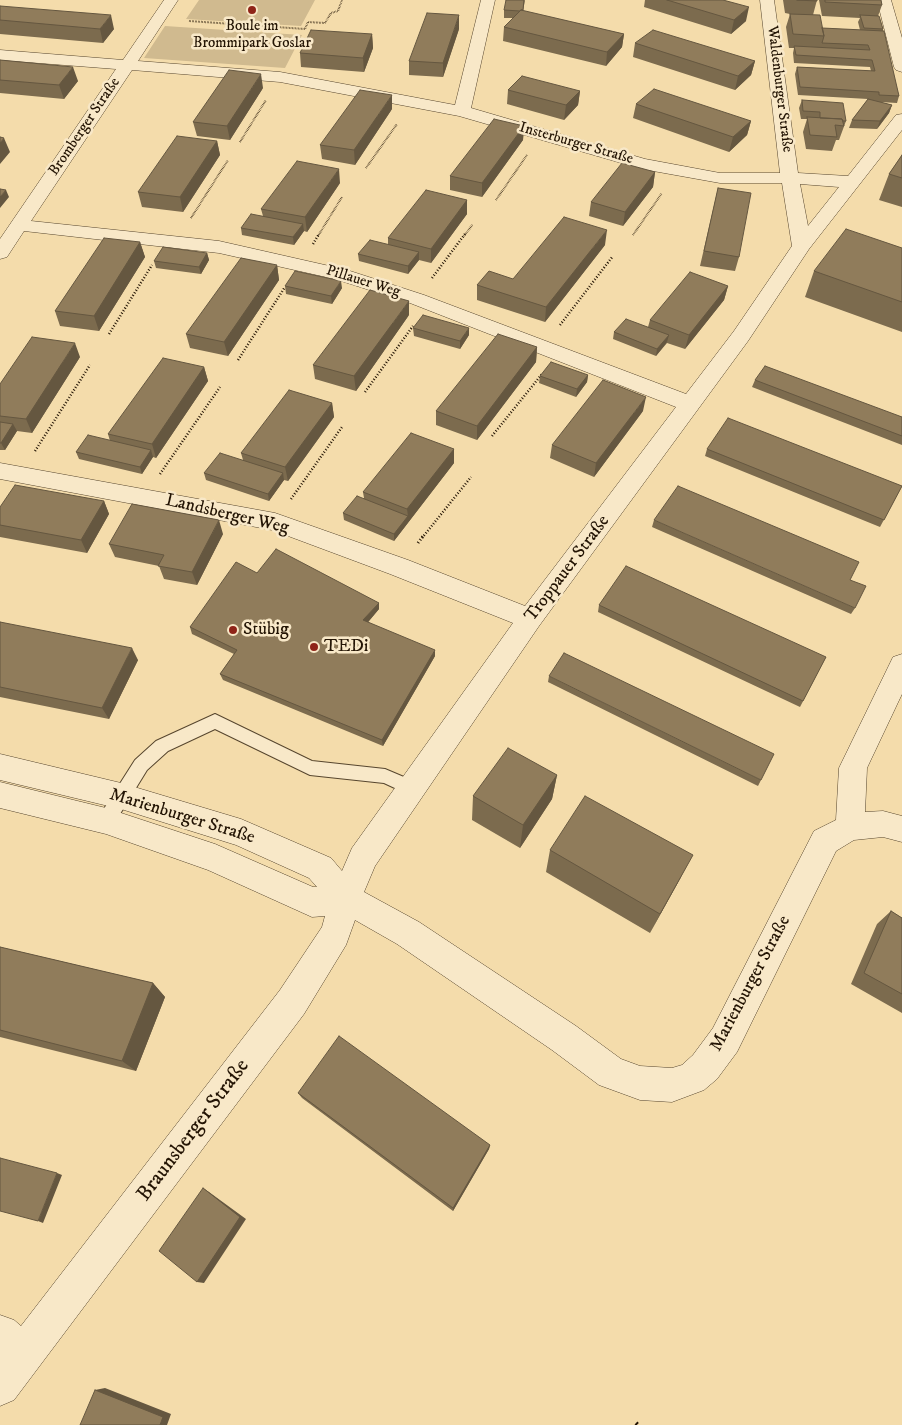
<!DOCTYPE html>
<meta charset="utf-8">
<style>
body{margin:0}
canvas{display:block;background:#f4dcab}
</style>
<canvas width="902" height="1425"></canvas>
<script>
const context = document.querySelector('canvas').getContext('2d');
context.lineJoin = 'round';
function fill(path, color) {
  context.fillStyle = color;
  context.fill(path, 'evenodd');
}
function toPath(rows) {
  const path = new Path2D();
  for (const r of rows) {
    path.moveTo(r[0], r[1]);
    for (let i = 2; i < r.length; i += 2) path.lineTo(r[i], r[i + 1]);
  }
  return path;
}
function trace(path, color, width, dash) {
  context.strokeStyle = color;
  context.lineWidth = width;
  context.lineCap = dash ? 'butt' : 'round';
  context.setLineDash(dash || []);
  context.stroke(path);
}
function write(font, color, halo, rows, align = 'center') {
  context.font = font + ' "IM FELL DW Pica",serif';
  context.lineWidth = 5;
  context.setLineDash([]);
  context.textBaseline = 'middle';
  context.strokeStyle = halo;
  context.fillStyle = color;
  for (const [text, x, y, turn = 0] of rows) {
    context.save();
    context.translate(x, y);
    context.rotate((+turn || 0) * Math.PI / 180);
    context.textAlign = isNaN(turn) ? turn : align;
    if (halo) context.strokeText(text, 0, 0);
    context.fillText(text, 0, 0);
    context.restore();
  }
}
fill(toPath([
 [199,0,315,0,301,26,186,19],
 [165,26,302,35,285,68,144,58]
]), '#d0ba8f');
const lane = toPath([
 [215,714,312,761,385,769,418,783,421,788,418,793,412,796,384,783,310,775,215,729,168,751,147,770,112,827,106,829,100,827,97,821,100,815,135,760,156,741,215,714]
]);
const street = toPath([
 [164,0,178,0,138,61,280,72,455,105,481,0,495,0,471,108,645,159,720,173,780,173,760,0,774,0,798,173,848,176,896,115,902,114,902,130,809,249,748,341,539,626,375,866,364,892,419,922,576,1026,621,1059,640,1066,672,1068,682,1065,693,1055,713,1028,814,831,836,820,839,768,893,657,902,654,902,694,867,768,865,812,883,811,902,816,902,842,883,837,854,840,836,851,737,1052,717,1079,704,1090,672,1102,640,1100,599,1085,552,1050,397,944,355,920,346,945,304,1014,14,1400,0,1406,0,1315,14,1320,21,1326,280,990,322,927,325,916,312,917,208,870,106,834,0,808,0,782,106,808,215,844,313,887,317,887,309,878,236,845,121,809,0,780,0,754,121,783,241,819,331,858,342,871,352,848,513,623,390,574,272,530,0,479,0,463,275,513,408,560,525,606,676,407,410,303,335,279,219,253,24,231,7,257,0,259,0,239,116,69,0,60,0,50,123,60,164,0],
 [132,70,280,82,459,116,642,169,720,183,782,183,792,246,734,331,686,394,424,295,347,270,219,241,31,221,132,70],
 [800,184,839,187,808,226,800,184],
 [877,0,891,0,902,38,902,72,896,70,894,67,877,0]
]);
trace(lane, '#57462e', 2);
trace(street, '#57462e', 1);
trace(toPath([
 [189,21,305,29,308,22,325,23,331,13,338,11,342,0],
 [240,142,266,100],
 [366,168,397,124],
 [496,200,527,155],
 [191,218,228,160],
 [633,235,662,193],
 [318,236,342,197],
 [464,236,473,224]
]), '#231404', 2, [0.5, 1]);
trace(toPath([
 [313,244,319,234],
 [432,278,465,234],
 [560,325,613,256],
 [109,334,152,265],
 [238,360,285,287],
 [365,392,413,326],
 [492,436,542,374],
 [35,451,90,365],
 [160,474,220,387],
 [291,499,342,427],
 [422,538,471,477]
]), '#231404', 2.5, [1, 2]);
trace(toPath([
 [418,543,423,536]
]), '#231404', 3, [1, 2.5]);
trace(toPath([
 [636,1423,638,1425]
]), '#231404', 4, [2, 3]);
fill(lane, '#f8e8c8');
fill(street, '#f8e8c8');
fill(toPath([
 [525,0,523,11,624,34,622,47,606,66,503,41,504,27,513,18,504,18,504,10],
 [645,0,723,0,746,21,731,34,644,7],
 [783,0,817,0,813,15,822,28,860,30,858,22,860,18,822,16,819,0,881,0,882,5,878,16,883,29,883,31,899,96,897,103,880,102,892,105,889,113,877,129,849,128,852,120,868,99,798,95,795,74,797,67,871,71,870,67,794,63,793,53,794,48,789,48,786,27,790,14,785,13],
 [0,6,114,29,103,43,0,34],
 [459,29,443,77,409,75,409,61],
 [372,34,373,48,364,72,301,67,300,53],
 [635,43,755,61,751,75,735,90,633,57],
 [0,60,78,81,64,99,0,93],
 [263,88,230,140,197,136,193,122],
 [508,90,580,91,578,105,564,120,507,104],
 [802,100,846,121,839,140,836,140,832,151,806,149,803,132,807,119,801,119,799,108],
 [636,104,751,121,747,135,729,152,633,118],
 [392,109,355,165,322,159,320,145],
 [524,126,523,140,482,197,450,190,450,176],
 [217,141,220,155,183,212,142,207,138,192],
 [902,155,902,207,879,200,889,174],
 [655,172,653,187,623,226,589,216,591,202],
 [340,183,307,232,304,231,294,245,242,235,241,228,263,216,261,209],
 [718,188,739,257,735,271,700,266],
 [467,200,467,214,431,263,419,260,408,274,359,261,358,254,388,245,388,238],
 [140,242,145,257,99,331,60,326,55,311],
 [605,245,545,322,477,300,477,285,513,279],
 [902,248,902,332,805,297,814,271],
 [207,253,209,260,201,274,156,268,154,261],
 [277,265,279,280,228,356,190,348,186,334],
 [285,286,342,288,332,304,286,294],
 [728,286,724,300,685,349,667,343,656,356,613,339,614,332,648,327,650,320],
 [409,315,356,391,315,379,313,365],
 [413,328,469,335,460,349,414,336],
 [537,347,536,362,477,440,436,425,436,411],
 [80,357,32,433,17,431,5,450,0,450,0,384],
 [204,367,208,381,156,458,153,457,142,474,79,459,76,452,110,441,108,434],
 [588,375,587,382,576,397,539,383,540,376],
 [755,380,902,417,902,445,752,387],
 [332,403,334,417,288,481,284,480,269,501,206,480,204,473,243,460,241,453],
 [643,411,594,477,550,458,552,445],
 [454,449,454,463,394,541,344,520,343,513,364,498,363,492],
 [707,449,902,486,880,527,705,456],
 [104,501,109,514,87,553,0,537,0,507],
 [654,520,855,608,851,614,652,527],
 [223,534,197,585,164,579,159,566,115,557,109,544],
 [257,573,379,603,379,609,368,622,435,656,383,746,223,680,220,674,234,654,192,634,190,627],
 [599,605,826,657,800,707,598,612],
 [0,622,138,660,109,719,0,697],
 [549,676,761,780,758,786,548,682],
 [557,775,552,799,520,848,472,820,473,796],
 [550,850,681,877,650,933,546,872],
 [891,911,902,918,902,1013,851,984,877,924],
 [0,947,153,983,165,997,136,1071,0,1037],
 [298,1093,490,1145,489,1149,453,1211,302,1098]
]), '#7c6b4e');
fill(toPath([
 [749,7,746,21,731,34,734,20],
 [111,15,114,29,103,43,100,29],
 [459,15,459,29,443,77,443,63],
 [372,34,373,48,364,72,363,58],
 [624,34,622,47,606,66,607,52],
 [755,61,751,75,735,90,738,76],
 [73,67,78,81,64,99,59,85],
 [261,74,263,88,230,140,227,126],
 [580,91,578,105,564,120,566,105],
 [392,95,392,109,355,165,354,150],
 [892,105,889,113,877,129,880,121],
 [751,121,747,135,729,152,733,137],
 [524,126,523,140,482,197,482,183],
 [4,138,10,152,0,164,0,143],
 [217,141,220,155,183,212,180,197],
 [339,169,340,183,307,232,305,217],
 [655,172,653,187,623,226,625,212],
 [6,190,9,197,0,208,0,197],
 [467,200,467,214,431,263,431,249],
 [303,224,304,231,294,245,293,237],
 [607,230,605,245,545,322,546,307],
 [140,242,145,257,99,331,94,316],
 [419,252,419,260,408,274,408,266],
 [207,253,209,260,201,274,199,267],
 [277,265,279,280,228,356,224,342],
 [341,281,342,288,332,304,331,296],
 [728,286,724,300,685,349,689,335],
 [409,301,409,315,356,391,354,376],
 [469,328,469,335,460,349,460,341],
 [669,335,667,342,656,356,657,349],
 [75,343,80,357,32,433,26,419],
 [537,347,536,362,477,440,477,426],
 [204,367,208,381,156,458,152,444],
 [588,375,587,382,576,397,577,389],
 [646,397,643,411,594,477,596,463],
 [332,403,334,417,288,481,285,467],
 [13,424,17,431,5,450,1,443],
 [454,449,454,463,394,541,394,534,408,516,407,509],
 [151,450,153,457,142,474,140,467],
 [283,473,284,480,269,501,268,494],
 [104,501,109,514,87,553,81,540],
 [219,520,223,534,197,585,192,572],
 [379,603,379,609,364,627,363,620],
 [132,648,138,660,109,719,102,708],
 [435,650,435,656,383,746,382,740],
 [557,775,552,799,520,848,523,825],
 [693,855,681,877,650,933,660,914],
 [153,983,165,997,136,1071,122,1061],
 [490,1145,489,1149,453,1211,453,1208],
 [57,1173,62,1175,43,1223,38,1221],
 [203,1188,209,1192,246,1219,204,1283,197,1282],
 [105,1388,171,1414,167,1425,160,1425,95,1390]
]), '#655740');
const building = toPath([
 [506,0,524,0,523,10,521,10,520,11,504,10,506,0],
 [667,0,723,0,749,7,734,20,667,0],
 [797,0,817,0,817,1,797,0],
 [825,0,881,0,882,5,825,2,825,0],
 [0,6,111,15,100,29,0,20,0,6],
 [521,10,624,34,607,52,504,27,521,10],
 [427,13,459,15,443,63,409,61,427,13],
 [790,14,820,15,824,36,793,34,790,14],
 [860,15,879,16,883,29,864,28,860,15],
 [822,28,884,31,899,96,879,95,879,92,800,87,797,67,875,71,872,60,796,55,794,46,870,50,868,45,822,43,824,36,822,28],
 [311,30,372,34,363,58,300,53,311,30],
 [653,30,755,61,738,76,635,43,653,30],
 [0,60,73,67,59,85,0,80,0,60],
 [229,70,261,74,227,126,193,122,229,70],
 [522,76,580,91,566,105,508,90,522,76],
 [654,89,751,121,733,137,636,104,654,89],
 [360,90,392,95,354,150,320,145,360,90],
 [868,99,892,105,880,121,852,120,868,99],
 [802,100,843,103,846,121,843,121,842,119,820,118,820,112,803,111,802,100],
 [807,117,842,119,844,126,835,125,837,137,810,135,807,117],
 [494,119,524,126,482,183,450,176,494,119],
 [177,136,217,141,180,197,138,192,177,136],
 [0,137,4,138,0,143,0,137],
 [902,155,902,178,889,174,902,155],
 [297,161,339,169,305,217,261,209,297,161],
 [622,163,655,172,625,212,591,202,622,163],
 [718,188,751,193,739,257,704,251,718,188],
 [0,189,6,190,0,197,0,189],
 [426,190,467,200,431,249,388,238,426,190],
 [251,214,303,224,293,237,241,228,251,214],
 [564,217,607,230,546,307,477,285,489,271,513,279,564,217],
 [846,229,902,248,902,302,814,271,846,229],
 [104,238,140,242,94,316,55,311,104,238],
 [370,240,419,252,408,266,358,254,370,240],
 [163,247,207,253,199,267,154,261,163,247],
 [241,258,277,265,224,342,186,334,241,258],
 [295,271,341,281,331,296,285,286,295,271],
 [690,272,728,286,689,335,650,320,690,272],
 [370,290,409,301,354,376,313,365,370,290],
 [423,315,469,328,460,341,413,328,423,315],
 [626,319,669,335,657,349,614,332,626,319],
 [498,334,537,347,477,426,436,411,498,334],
 [32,337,75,343,26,419,0,416,0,384,32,337],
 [163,358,204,367,152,444,108,434,163,358],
 [551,362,588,375,577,389,540,376,551,362],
 [765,366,902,417,902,436,755,380,765,366],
 [603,380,646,397,596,463,552,445,603,380],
 [289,390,332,403,285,467,241,453,289,390],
 [728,418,902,486,884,520,707,449,728,418],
 [0,422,13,424,1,443,0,443,0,422],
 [411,433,454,449,407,509,363,492,411,433],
 [88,435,151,450,140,467,76,452,88,435],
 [220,453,283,473,268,494,204,473,220,453],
 [15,485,104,501,81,540,0,525,0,507,15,485],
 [678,486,859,562,850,580,866,586,855,608,654,520,678,486],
 [357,496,408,516,394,534,343,513,357,496],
 [132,504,219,520,192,572,158,566,164,555,109,544,132,504],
 [276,549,379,603,363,620,435,650,382,740,220,674,237,650,190,627,236,562,257,573,276,549],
 [626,566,826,657,803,701,599,605,626,566],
 [0,622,132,648,102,708,0,687,0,622],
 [564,653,774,754,761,780,549,676,564,653],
 [508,748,557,775,523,825,473,796,508,748],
 [585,796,693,855,660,914,550,850,585,796],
 [891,911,902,918,902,994,864,973,891,911],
 [0,947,153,983,122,1061,0,1030,0,947],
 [339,1036,490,1145,453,1208,298,1093,339,1036],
 [0,1158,57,1173,38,1221,0,1211,0,1158],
 [203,1188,240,1217,197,1282,159,1251,203,1188],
 [95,1390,163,1417,160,1425,80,1425,95,1390]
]);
fill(building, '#907c5b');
trace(building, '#655740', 1);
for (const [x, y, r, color] of [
 [252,10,5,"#8f2418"],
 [233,630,5,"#8f2418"],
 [314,647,5,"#8f2418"]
]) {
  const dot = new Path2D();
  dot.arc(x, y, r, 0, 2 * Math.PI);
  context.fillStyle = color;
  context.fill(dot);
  trace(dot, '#f8e8c8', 2);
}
write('15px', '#231404', '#f8e8c8', [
 ["Boule im",252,27],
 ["Brommipark Goslar",252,44]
]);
write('15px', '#231404', '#f8e8c8', [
 ["Waldenburger Straße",779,89,83],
 ["Bromberger Straße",85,127,-56],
 ["Insterburger Straße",576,144,16],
 ["Pillauer Weg",363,282,17]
]);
write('18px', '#231404', '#f8e8c8', [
 ["Landsberger Weg",227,515,13],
 ["Troppauer Straße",568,569,-53],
 ["Marienburger Straße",182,817,17],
 ["Marienburger Straße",751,984,-62]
]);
write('18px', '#231404', '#f8e8c8', [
 ["Stübig",243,630],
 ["TEDi",324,647]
], 'left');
write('21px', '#231404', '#f8e8c8', [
 ["Braunsberger Straße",194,1131,-53]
]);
</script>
